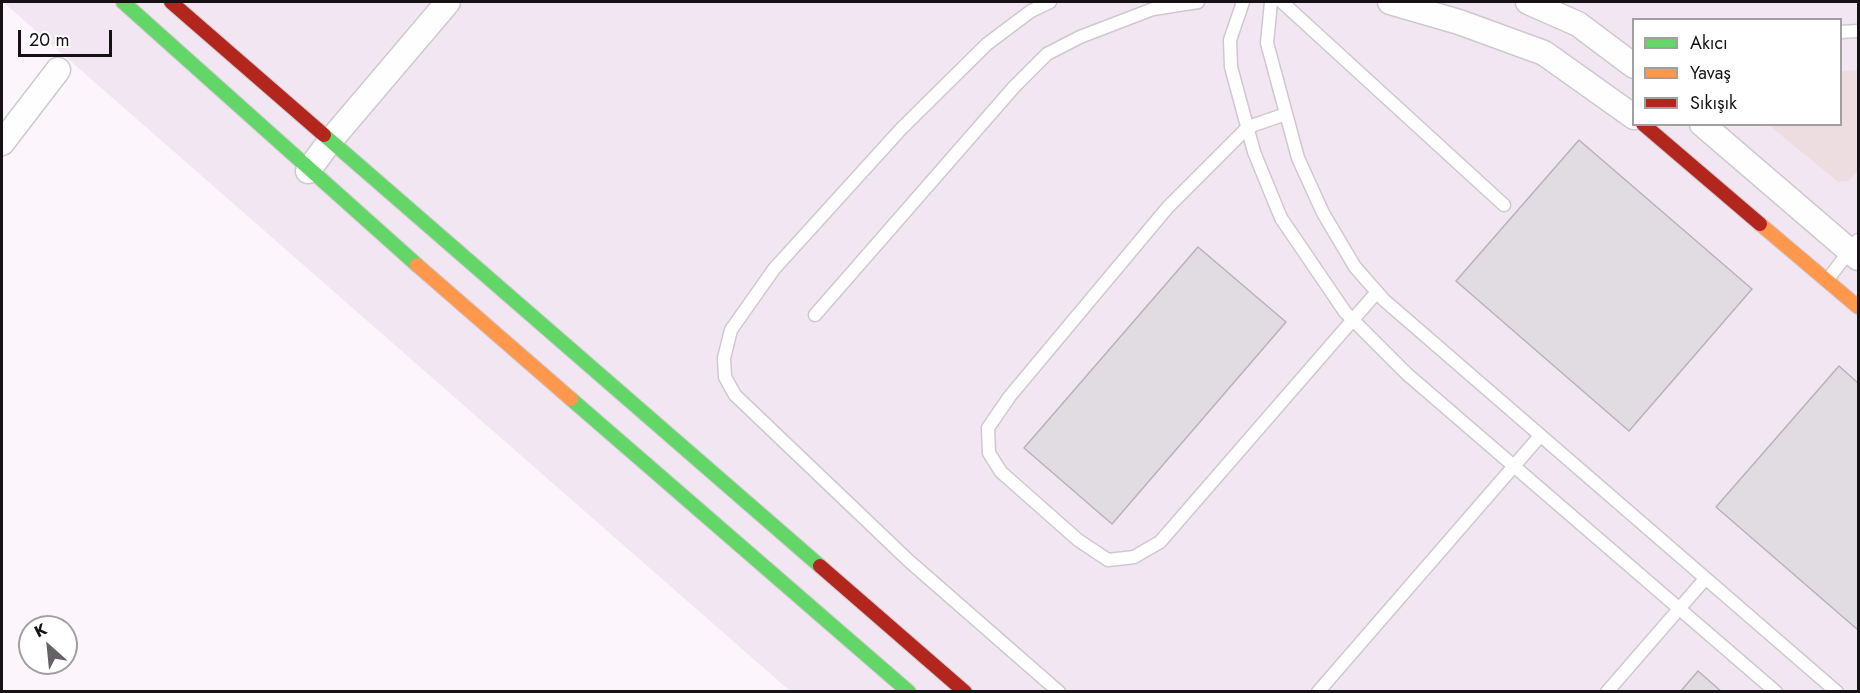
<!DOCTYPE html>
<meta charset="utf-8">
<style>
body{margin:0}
#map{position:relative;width:1860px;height:693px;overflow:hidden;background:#fcf6fc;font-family:Jost,sans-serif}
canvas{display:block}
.frame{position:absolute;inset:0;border:3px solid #151115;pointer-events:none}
.legend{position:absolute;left:1632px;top:18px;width:210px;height:108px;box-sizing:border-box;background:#fff;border:2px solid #a1a0a1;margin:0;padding:8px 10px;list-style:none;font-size:18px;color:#151115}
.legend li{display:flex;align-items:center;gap:12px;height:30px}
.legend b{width:30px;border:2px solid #a1a0a1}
.north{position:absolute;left:18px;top:615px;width:60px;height:60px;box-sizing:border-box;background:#fff;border:2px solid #a1a0a1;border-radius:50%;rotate:333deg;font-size:16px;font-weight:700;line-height:24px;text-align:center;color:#151115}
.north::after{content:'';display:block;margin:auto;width:21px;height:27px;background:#666166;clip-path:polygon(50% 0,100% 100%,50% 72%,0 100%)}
.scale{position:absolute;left:18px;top:30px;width:94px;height:27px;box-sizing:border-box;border:3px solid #151115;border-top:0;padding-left:8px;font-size:18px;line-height:21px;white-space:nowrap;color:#151115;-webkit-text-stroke:4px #fff;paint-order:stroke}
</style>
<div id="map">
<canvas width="1860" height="693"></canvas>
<div class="frame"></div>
<ul class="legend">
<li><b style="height:8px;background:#63d668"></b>Akıcı</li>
<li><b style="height:8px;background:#ff974d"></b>Yavaş</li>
<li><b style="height:8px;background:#b3261e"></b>Sıkışık</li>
</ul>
<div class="north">K</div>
<div class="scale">20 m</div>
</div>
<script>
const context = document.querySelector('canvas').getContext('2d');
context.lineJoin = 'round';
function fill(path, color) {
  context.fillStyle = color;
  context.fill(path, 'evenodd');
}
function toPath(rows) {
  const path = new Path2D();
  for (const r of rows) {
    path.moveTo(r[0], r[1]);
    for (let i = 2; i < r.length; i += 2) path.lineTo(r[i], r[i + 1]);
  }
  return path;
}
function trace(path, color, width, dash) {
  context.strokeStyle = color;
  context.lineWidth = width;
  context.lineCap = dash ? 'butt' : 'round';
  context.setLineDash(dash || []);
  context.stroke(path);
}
fill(toPath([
 [3,2,1858,2,1858,691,790,691],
 [1634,20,1840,20,1840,124,1634,124]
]), '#f2e6f2');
fill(toPath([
 [1858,70,1858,171,1848,181,1838,182,1769,125,1840,124,1841,71]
]), '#eddde0');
const building = toPath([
 [1579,140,1752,289,1629,431,1456,281,1579,140],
 [1198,247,1286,322,1112,524,1024,448,1198,247],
 [1839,366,1858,383,1858,630,1716,507,1839,366],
 [1698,671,1722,692,1680,692,1698,671]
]);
fill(building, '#e0dce2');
trace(building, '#b7b3b8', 1.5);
const lane = toPath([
 [1050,2,1031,11,987,44,901,129,774,269,731,330,724,358,725,377,735,395,909,561,1059,692],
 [1243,2,1230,40,1231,67,1254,152,1281,218,1345,312,1407,374,1776,692],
 [1271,2,1267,43,1298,158,1323,213,1355,267,1384,300,1837,692],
 [1282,2,1504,205],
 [1840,32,1858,31],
 [1286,114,1248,127,1168,207,1010,396,988,428,989,453,1001,472,1078,540,1108,560,1134,557,1160,542,1377,292],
 [1828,279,1858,240],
 [815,315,1014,87,1047,54,1080,37,1153,9,1198,2],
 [1318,692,1540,436],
 [1607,692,1705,579]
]);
const street = toPath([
 [1390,2,1459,22,1544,53,1634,117],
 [1528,2,1578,24,1634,66],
 [1702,124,1858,258],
 [2,143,58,70],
 [308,171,330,141,448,2]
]);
const fast = toPath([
 [123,2,417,265],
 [324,135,820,566],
 [571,399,909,692]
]);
const slow = toPath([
 [1760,224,1858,307],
 [417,265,571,399]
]);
const jam = toPath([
 [171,2,324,135],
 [1643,124,1760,224],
 [820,566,965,692]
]);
trace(lane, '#cec9ce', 15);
trace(street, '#cec9ce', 27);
trace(fast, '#cec9ce', 16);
trace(slow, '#cec9ce', 16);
trace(jam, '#cec9ce', 16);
trace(lane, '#fffeff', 12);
trace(street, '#fffeff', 24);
trace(fast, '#63d668', 14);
trace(slow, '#ff974d', 14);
trace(jam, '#b3261e', 14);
</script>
